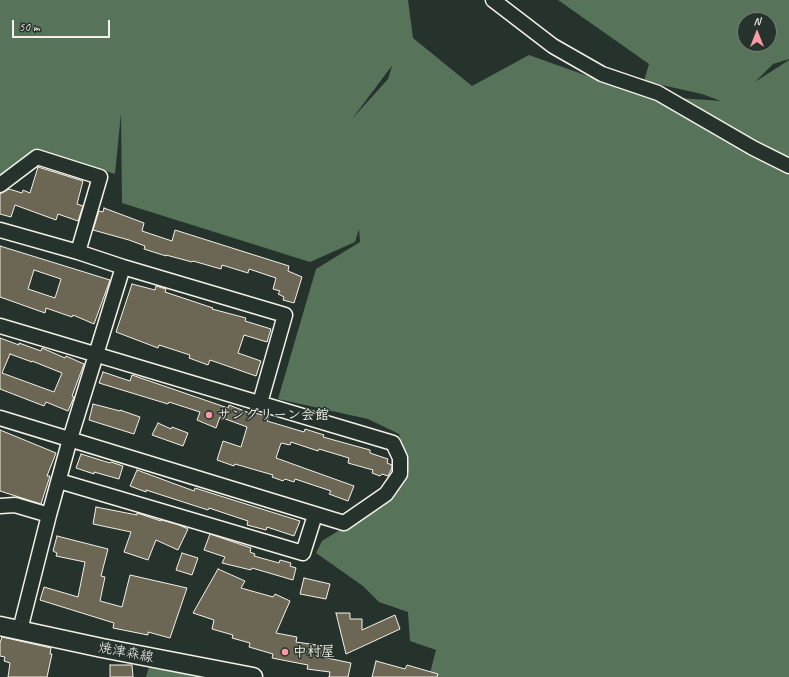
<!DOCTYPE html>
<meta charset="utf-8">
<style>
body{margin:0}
#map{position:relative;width:789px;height:677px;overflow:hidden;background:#26332d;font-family:Caveat,sans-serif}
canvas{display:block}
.north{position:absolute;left:737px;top:12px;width:40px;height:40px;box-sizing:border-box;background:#26332d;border:1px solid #787f78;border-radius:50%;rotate:0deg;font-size:11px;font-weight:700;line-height:16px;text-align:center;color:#f4f1e8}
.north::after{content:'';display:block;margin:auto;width:14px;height:18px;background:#ff9aa2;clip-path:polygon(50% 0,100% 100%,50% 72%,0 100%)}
.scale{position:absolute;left:12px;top:20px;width:98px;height:18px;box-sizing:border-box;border:2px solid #f4f1e8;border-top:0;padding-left:5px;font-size:12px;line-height:14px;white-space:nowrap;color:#f4f1e8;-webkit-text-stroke:3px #26332d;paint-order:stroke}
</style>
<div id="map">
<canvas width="789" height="677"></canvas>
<div class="north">N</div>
<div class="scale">50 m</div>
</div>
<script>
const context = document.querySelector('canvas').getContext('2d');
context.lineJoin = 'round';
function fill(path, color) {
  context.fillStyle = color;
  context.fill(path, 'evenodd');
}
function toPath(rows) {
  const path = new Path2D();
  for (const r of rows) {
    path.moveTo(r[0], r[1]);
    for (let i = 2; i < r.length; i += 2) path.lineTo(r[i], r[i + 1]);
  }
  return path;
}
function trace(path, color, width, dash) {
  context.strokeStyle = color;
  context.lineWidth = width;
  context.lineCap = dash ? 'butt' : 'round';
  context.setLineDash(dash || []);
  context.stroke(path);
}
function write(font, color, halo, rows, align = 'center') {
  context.font = font + ' Caveat,"Klee One",sans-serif';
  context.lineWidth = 3;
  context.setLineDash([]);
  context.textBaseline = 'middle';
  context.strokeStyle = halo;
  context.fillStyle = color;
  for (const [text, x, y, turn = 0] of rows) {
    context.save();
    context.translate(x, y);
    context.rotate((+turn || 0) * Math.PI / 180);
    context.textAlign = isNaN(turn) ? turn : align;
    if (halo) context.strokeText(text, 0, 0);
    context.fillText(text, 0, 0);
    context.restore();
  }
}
fill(toPath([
 [0,0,408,0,413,38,472,86,529,55,683,110,665,97,721,101,702,94,644,81,649,64,558,0,789,0,789,59,773,64,755,82,789,60,789,677,429,677,436,650,410,641,408,612,379,602,363,586,316,553,322,541,383,503,409,475,399,434,368,419,278,399,316,269,360,242,359,229,355,242,310,262,122,203,121,113,115,174,35,150,0,182],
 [745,20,769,20,769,44,745,44],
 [392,66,388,79,352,119,391,67],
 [150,664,203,677,146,677]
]), '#57745b');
const building = toPath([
 [38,167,83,181,77,204,83,206,78,221,58,214,56,220,15,205,11,217,0,214,0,194,9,189,22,193,23,190,30,193,38,167],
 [104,208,144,223,142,231,172,241,175,230,289,266,288,271,302,277,294,303,283,300,284,297,278,294,280,291,273,289,276,278,249,269,248,273,222,265,221,269,193,261,192,262,166,255,166,256,144,249,145,246,129,240,93,230,99,211,103,212,104,208],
 [0,246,110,280,94,324,73,315,72,317,46,308,45,313,0,297,0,246],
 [34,270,61,279,55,298,28,289,34,270],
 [132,284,155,290,156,286,166,289,165,292,213,308,212,309,246,318,245,321,271,329,267,342,244,335,238,353,261,361,256,376,210,360,208,365,189,358,190,355,159,345,158,348,116,332,132,284],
 [0,338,19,345,19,343,41,351,42,348,65,358,66,356,84,364,72,396,74,397,68,411,46,402,44,406,0,389,0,338],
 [10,354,32,362,32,361,62,373,54,392,2,373,10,354],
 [103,372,130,381,132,375,228,408,229,405,252,414,252,412,269,417,267,421,304,432,305,429,324,435,323,437,370,450,370,453,388,459,387,463,392,465,392,468,388,476,382,474,380,476,372,473,373,470,348,463,349,458,319,449,318,451,291,442,290,445,281,443,276,458,354,486,348,501,329,494,331,491,295,479,294,482,285,479,283,481,272,477,273,475,235,464,234,466,217,460,223,441,241,447,247,427,220,417,216,428,197,420,200,412,169,402,168,404,99,383,103,372],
 [93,404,120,411,120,410,140,417,134,434,89,420,93,404],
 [158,423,171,429,172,427,188,433,183,446,152,435,158,423],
 [0,430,56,453,47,476,50,476,41,504,0,491,0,430],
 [81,454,110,463,111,462,123,466,119,479,94,472,94,474,76,468,81,454],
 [137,470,194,491,195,488,300,521,294,536,267,527,266,530,247,525,248,521,209,508,208,510,146,490,146,492,130,486,137,470],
 [96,507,137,515,137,513,161,521,162,520,179,525,188,529,178,550,156,540,148,560,124,552,131,532,93,524,96,507],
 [210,534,251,548,250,552,255,554,254,556,279,563,280,560,291,563,290,566,296,568,293,580,252,568,251,570,222,563,225,557,204,550,210,534],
 [57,536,108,549,101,576,105,577,100,601,122,607,130,575,187,588,170,638,148,632,148,635,113,628,114,623,40,600,44,587,78,597,85,562,56,556,57,553,53,551,57,536],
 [182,553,198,558,192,575,176,570,182,553],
 [218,569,245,581,241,588,273,597,275,594,290,601,276,633,297,637,296,642,324,646,322,657,351,663,348,677,329,677,330,672,307,669,308,665,272,658,273,654,249,647,250,643,232,638,233,635,212,629,214,620,193,613,218,569],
 [304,578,330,584,326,599,300,594,304,578],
 [336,613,350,613,350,619,362,619,362,630,395,615,400,629,346,654,336,613],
 [2,637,51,648,50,654,52,654,47,677,8,677,10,663,4,661,5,657,0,656,0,643,2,637],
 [376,661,405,669,407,665,438,674,437,677,372,677,376,661],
 [110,665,132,665,133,677,110,677,110,665]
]);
fill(building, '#6c6755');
trace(building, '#f4f1e8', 1);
const minor = toPath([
 [493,0,553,46,602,74,658,93,753,148,789,166],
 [0,185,37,157,100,177,78,252],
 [0,230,78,252,123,267,285,315,260,403],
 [0,326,393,443,400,458,400,474,386,494,344,523,0,418],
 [59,481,303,553,315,515],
 [0,506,15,505,49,515],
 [20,630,49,515,70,439,123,267]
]);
const major = toPath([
 [0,626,102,648,253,677]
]);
trace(minor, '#f4f1e8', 17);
trace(major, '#f4f1e8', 21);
trace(minor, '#26332d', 14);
trace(major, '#26332d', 18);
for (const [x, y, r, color] of [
 [209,415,4,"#ff9aa2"],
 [285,652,4,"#ff9aa2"]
]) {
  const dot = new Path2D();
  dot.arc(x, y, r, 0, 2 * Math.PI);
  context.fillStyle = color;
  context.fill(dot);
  trace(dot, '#26332d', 1.5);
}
write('bold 14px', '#f4f1e8', '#26332d', [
 ["サングリーン会館",217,415],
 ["中村屋",293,652]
], 'left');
write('14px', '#f4f1e8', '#26332d', [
 ["焼津森線",126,653,11]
]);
</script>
